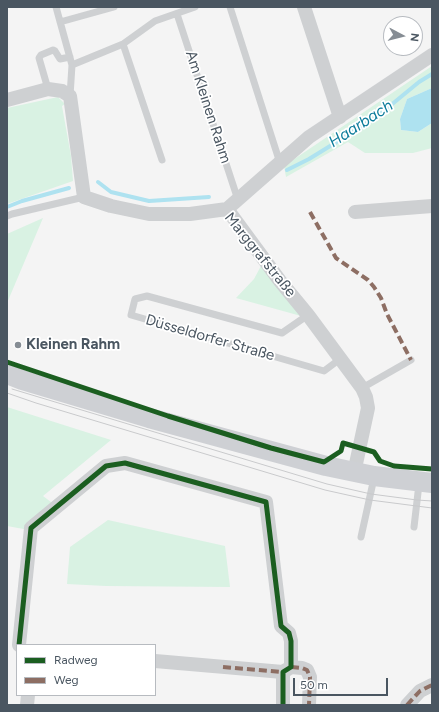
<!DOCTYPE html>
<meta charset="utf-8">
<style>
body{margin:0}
#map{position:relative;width:439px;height:712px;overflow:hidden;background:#f4f4f4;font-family:Figtree,sans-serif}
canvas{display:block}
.frame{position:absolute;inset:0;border:8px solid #4a5661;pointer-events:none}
.legend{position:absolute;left:16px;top:644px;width:140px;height:52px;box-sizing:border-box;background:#fff;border:1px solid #b7bbc0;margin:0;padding:5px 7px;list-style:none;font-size:12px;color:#4a5661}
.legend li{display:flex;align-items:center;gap:8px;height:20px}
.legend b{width:20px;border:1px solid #b7bbc0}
.north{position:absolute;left:383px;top:16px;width:40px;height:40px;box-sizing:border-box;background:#fff;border:1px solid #b7bbc0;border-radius:50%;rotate:97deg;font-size:11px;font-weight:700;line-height:16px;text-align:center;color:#4a5661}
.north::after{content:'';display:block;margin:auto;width:14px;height:18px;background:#868d94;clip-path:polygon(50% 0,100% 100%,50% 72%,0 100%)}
.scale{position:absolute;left:293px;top:678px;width:95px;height:18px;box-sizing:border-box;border:2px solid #4a5661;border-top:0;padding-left:5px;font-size:12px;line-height:14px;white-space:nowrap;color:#4a5661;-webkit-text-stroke:3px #fff;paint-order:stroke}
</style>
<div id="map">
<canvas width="439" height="712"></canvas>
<div class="frame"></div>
<ul class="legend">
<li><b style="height:5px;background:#1b5e20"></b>Radweg</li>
<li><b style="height:5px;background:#8d6e63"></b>Weg</li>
</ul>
<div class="north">N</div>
<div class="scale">50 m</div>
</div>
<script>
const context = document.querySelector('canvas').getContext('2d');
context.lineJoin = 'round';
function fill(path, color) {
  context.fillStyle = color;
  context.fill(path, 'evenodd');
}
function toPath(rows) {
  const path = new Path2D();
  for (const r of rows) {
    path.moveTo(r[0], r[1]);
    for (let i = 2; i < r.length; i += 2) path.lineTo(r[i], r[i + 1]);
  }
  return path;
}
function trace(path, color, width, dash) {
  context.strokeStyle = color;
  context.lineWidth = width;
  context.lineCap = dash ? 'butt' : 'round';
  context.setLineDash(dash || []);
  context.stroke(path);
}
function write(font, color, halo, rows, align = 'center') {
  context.font = font + ' Figtree,sans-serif';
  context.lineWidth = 3.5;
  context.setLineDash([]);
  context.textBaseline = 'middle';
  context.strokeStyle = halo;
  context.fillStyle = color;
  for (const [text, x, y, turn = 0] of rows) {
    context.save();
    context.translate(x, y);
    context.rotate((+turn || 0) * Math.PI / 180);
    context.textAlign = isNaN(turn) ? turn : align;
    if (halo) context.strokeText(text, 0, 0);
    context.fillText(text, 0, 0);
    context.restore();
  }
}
fill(toPath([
 [432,66,432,88,407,99,400,119,401,130,418,132,432,123,432,148,413,153,365,153,348,142,286,177,284,166],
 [58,97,65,104,62,106,71,156,73,181,7,204,7,108],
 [43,218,7,303,7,234],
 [262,264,301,316,236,298,254,279],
 [7,407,111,440,43,496,55,505,29,530,7,526],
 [108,520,225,546,230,587,106,586,67,584,70,547]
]), '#d9f2e3');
fill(toPath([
 [432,88,432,123,418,132,401,130,400,119,407,99]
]), '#aee2f0');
trace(toPath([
 [287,170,309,159,374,119,419,82,432,74],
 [98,182,111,192,149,201,209,197],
 [7,207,22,201,69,188]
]), '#aee2f0', 4);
trace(toPath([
 [56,7,72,65,70,96],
 [230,7,280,163],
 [177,14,238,200],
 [60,22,114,7],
 [123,44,162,160],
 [72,65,123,44,155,21,195,7],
 [48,89,39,58,41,55,53,50,55,51,60,59,70,57],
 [7,216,12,214,84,197],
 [308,315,282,333,147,296,135,299,131,315,324,371,340,359],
 [362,388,411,360],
 [414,527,419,484],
 [361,537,374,478]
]), '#ced0d2', 7);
trace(toPath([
 [304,7,340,117],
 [7,100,48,89,62,91,70,96,84,197,111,206,149,214,190,214,227,209],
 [227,209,280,281,308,315,362,388,366,397,368,408,354,473],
 [227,209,309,137,432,55],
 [355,212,432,206],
 [19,645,31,528,106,466,125,463,266,502,281,626,289,633,291,641,291,667,283,672,283,705],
 [155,661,283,672],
 [291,667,302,668,307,670,310,677,309,705],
 [27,705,28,695],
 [407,705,420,691,432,685]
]), '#ced0d2', 14);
trace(toPath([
 [7,374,22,380,149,418,326,466,374,476,432,483]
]), '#ced0d4', 20);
trace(toPath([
 [12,389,327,484,371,494,417,500,432,501],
 [7,393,36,403,325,490,370,500,432,508]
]), '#c9cacc', 1);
trace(toPath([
 [310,212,336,258,368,280,374,287,381,298,387,314,411,360],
 [223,667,283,672],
 [291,667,302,668,307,670,310,677,309,705],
 [407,705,420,691,432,685]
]), '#8d6e63', 4, [8, 4]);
trace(toPath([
 [7,362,168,416,271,448,324,462,341,451,343,443,374,452,380,461,394,466,432,469],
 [19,645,31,528,106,466,125,463,266,502,281,626,289,633,291,641,291,667,283,672,283,705]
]), '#1b5e20', 5);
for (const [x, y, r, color] of [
 [18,345,4,"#868d94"]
]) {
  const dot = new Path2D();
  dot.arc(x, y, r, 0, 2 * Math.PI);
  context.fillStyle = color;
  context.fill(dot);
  trace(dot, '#fff', 1.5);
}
write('15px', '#4a5661', '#fff', [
 ["Am Kleinen Rahm",208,107,72],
 ["Marggrafstraße",260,255,51],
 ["Düsseldorfer Straße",210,338,16]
]);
write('bold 15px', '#4a5661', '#fff', [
 ["Kleinen Rahm",26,345]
], 'left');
write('italic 16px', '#0c7c9b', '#fff', [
 ["Haarbach",361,124,-33]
]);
</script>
